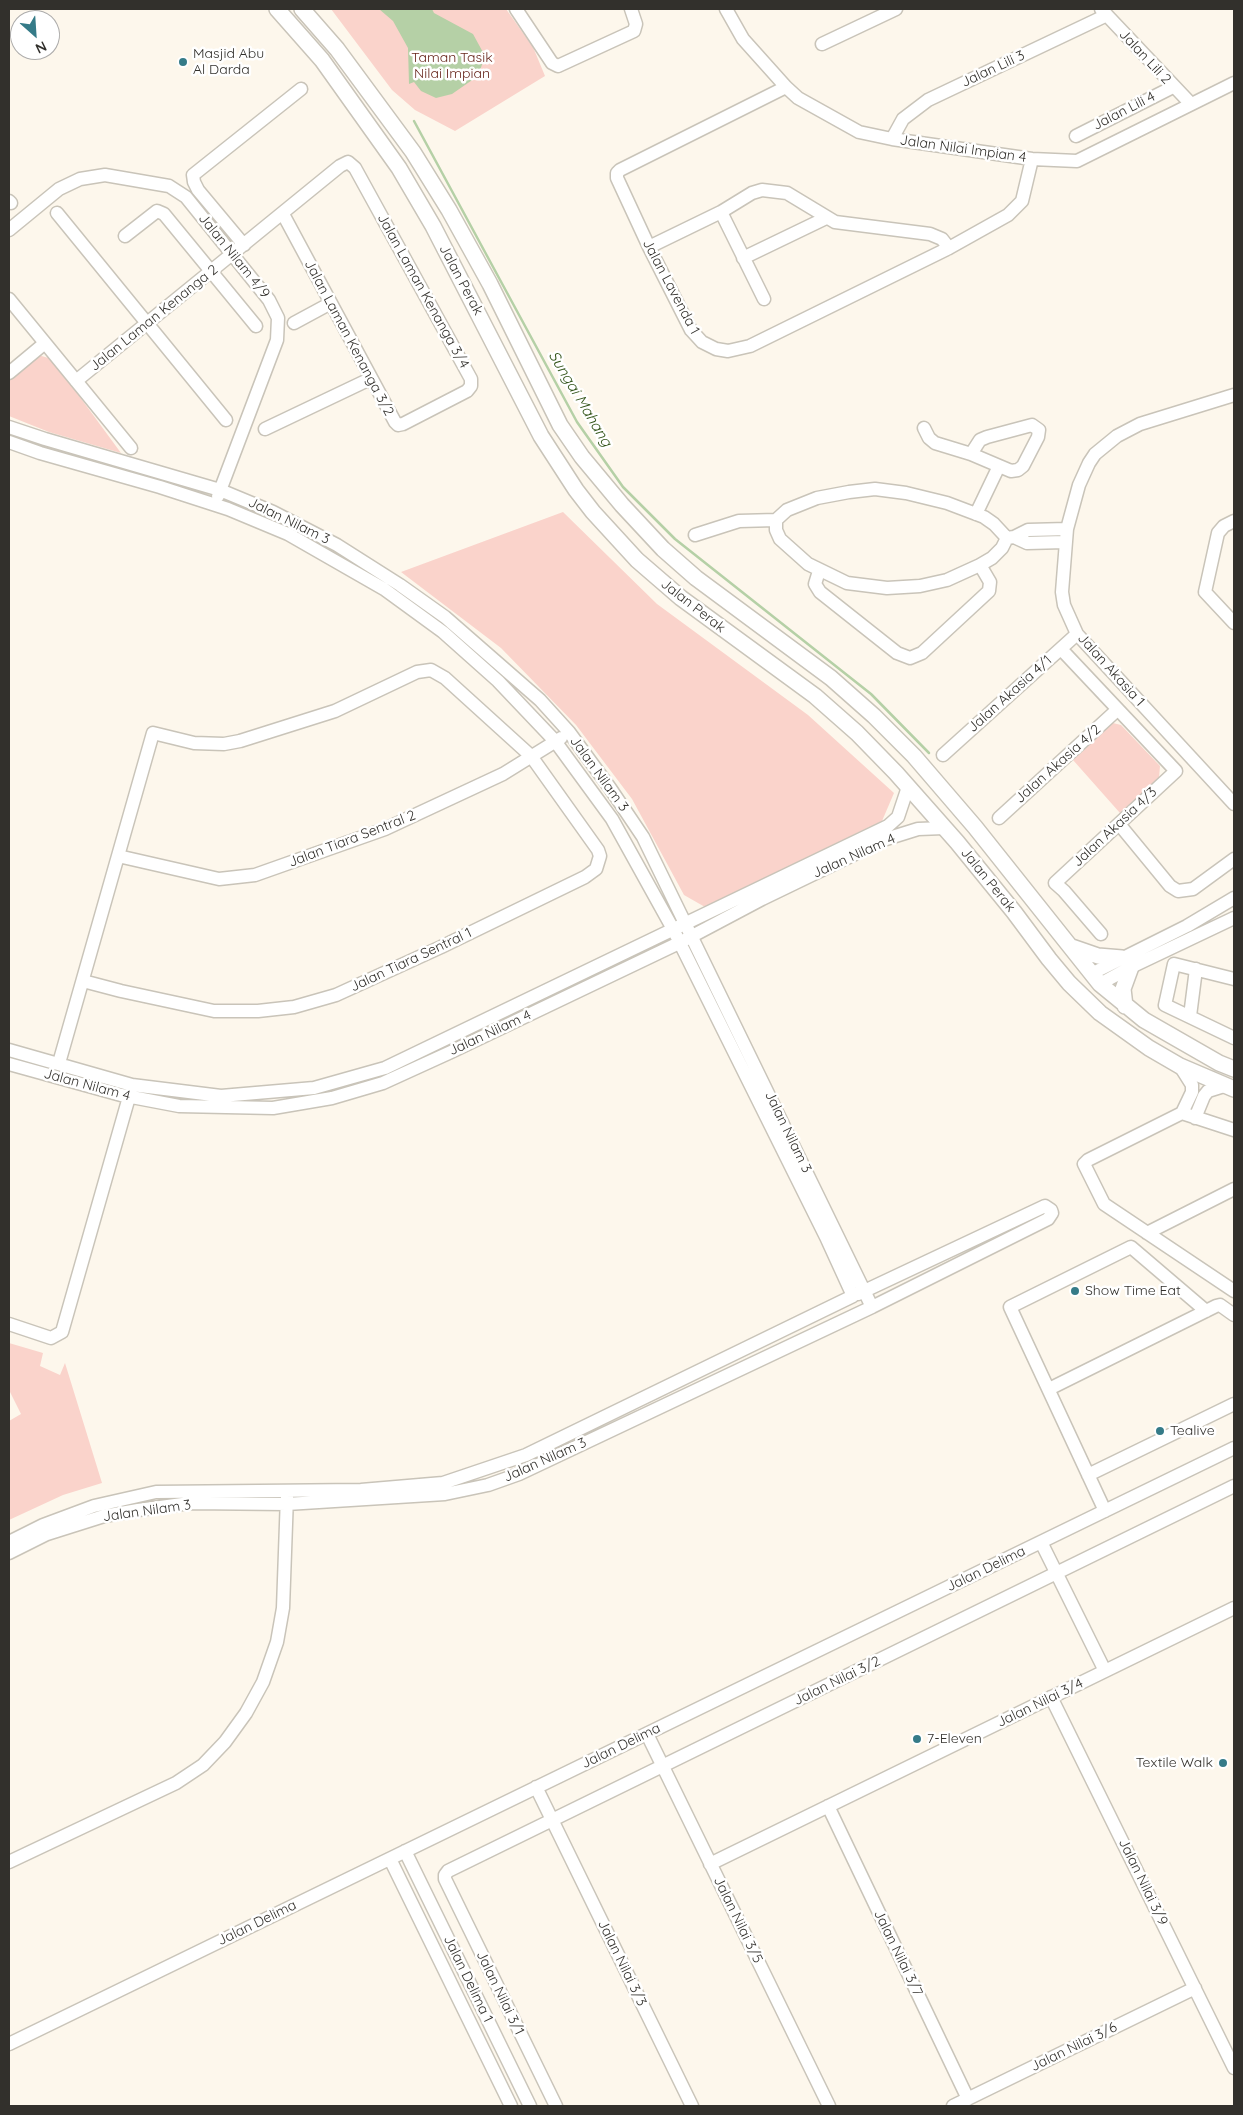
<!DOCTYPE html>
<style>
body{margin:0}
#map{position:relative;width:1243px;height:2115px;overflow:hidden;background:#fdf7ec;font-family:Quicksand,sans-serif}
canvas{display:block}
.frame{position:absolute;inset:0;border:10px solid #32302c;pointer-events:none}
.north{position:absolute;left:10px;top:10px;width:50px;height:50px;box-sizing:border-box;background:#fff;border:1px solid #adacab;border-radius:50%;rotate:154deg;font-size:14px;font-weight:700;line-height:20px;text-align:center;color:#32302c}
.north::after{content:'';display:block;margin:auto;width:18px;height:22px;background:#357b88;clip-path:polygon(50% 0,100% 100%,50% 72%,0 100%)}
</style>
<div id="map">
<canvas width="1243" height="2115"></canvas>
<div class="frame"></div>
<div class="north">N</div>
</div>
<script>
const context = document.querySelector('canvas').getContext('2d');
context.lineJoin = 'round';
function fill(path, color) {
  context.fillStyle = color;
  context.fill(path, 'evenodd');
}
function toPath(rows) {
  const path = new Path2D();
  for (const r of rows) {
    path.moveTo(r[0], r[1]);
    for (let i = 2; i < r.length; i += 2) path.lineTo(r[i], r[i + 1]);
  }
  return path;
}
function trace(path, color, width, dash) {
  context.strokeStyle = color;
  context.lineWidth = width;
  context.lineCap = dash ? 'butt' : 'round';
  context.setLineDash(dash || []);
  context.stroke(path);
}
function write(font, color, halo, rows, align = 'center') {
  context.font = font + ' Quicksand,sans-serif';
  context.lineWidth = 5;
  context.setLineDash([]);
  context.textBaseline = 'middle';
  context.strokeStyle = halo;
  context.fillStyle = color;
  for (const [text, x, y, turn = 0] of rows) {
    context.save();
    context.translate(x, y);
    context.rotate((+turn || 0) * Math.PI / 180);
    context.textAlign = isNaN(turn) ? turn : align;
    if (halo) context.strokeText(text, 0, 0);
    context.fillText(text, 0, 0);
    context.restore();
  }
}
fill(toPath([
 [331,9,506,9,533,47,545,76,455,131,415,110,392,90],
 [38,355,52,359,121,453,49,432,9,416,9,379],
 [563,512,657,604,808,715,894,793,882,821,705,907,684,895,632,799,576,725,501,648,401,572],
 [1113,723,1121,725,1160,766,1159,778,1120,813,1073,760],
 [9,1343,43,1353,40,1366,60,1375,65,1363,102,1483,63,1495,9,1520,9,1421,21,1414,9,1390]
]), '#fad3cb');
fill(toPath([
 [379,9,432,9,434,13,473,34,485,56,478,76,452,94,436,98,421,91,414,82,409,84,408,48,393,21]
]), '#b5d0a6');
trace(toPath([
 [414,121,577,422,623,487,675,539,871,694,929,753]
]), '#b5d0a6', 2.5);
const minor = toPath([
 [516,9,552,63,558,66,634,31,636,24,631,9],
 [726,9,743,39,786,87,798,98,859,132,892,139,1032,159,1077,161,1234,83],
 [1101,9,1191,104],
 [822,44,896,9],
 [786,87,620,170,617,173,617,178,649,247,691,330,702,342,716,349,728,351,750,346,949,248,1008,215,1022,201,1032,159],
 [1076,136,1173,87],
 [892,139,903,119,928,100,1107,15],
 [9,201,11,203],
 [721,212,764,299],
 [57,213,226,420],
 [9,230,59,189,80,179,105,175,169,186,186,197,269,300,278,318,277,340,218,496],
 [125,236,157,211,164,214,256,326],
 [244,245,198,190,194,182,193,175,301,89],
 [649,247,721,212,752,193,762,190,787,193,835,222,930,234,942,239,949,248],
 [743,258,826,218],
 [9,299,131,448],
 [294,323,331,303],
 [9,373,45,343],
 [76,381,340,166,348,162,355,168,471,379,471,386,467,391,403,424,398,425,395,422,283,214],
 [1234,395,1140,424,1117,436,1095,454,1089,463,1079,485,1067,529,1062,592,1064,605,1077,634,1234,804],
 [9,427,45,439,220,490,273,512,337,545,400,585,445,617,540,700,569,732,610,788,643,837,872,1307,519,1474,488,1485,445,1494,287,1504,190,1503,138,1510,104,1516,47,1534,9,1553],
 [924,428,929,438,935,443,971,454,1011,471,1018,470,1023,466,1038,437,1039,430,1032,425,987,437,980,440,971,454],
 [265,429,370,379],
 [9,442,40,453,160,487,228,509,288,534,384,589,443,632,498,681,555,741,612,819,673,929,826,1237,853,1296,526,1455,443,1483,361,1490,156,1492,94,1506,43,1525,9,1542],
 [976,514,999,466],
 [776,520,776,530,780,539,808,564,847,583,887,588,920,586,947,580,980,565,992,558,1002,548,1007,538],
 [776,520,787,510,817,498,849,492,875,489,906,493,947,503,984,517,994,524,1007,538],
 [1234,521,1224,526,1218,533,1205,592,1234,623],
 [695,535,739,521,776,520],
 [1014,537,1027,543,1065,542],
 [1007,538,1014,537,1028,530,1067,529],
 [819,571,815,584,820,592,897,653,910,658,922,653,989,591,990,582,980,565],
 [1061,649,1176,771,1055,883,1064,891,1101,934],
 [943,755,1077,634],
 [999,818,1117,710],
 [1119,824,1170,886,1178,891,1193,889,1234,859],
 [118,856,219,879,255,875,385,829,503,774,561,738],
 [1091,974,1187,926,1234,898],
 [1234,979,1174,964,1165,1005,1234,1038],
 [1100,984,1131,967,1234,918],
 [1190,1016,1196,969],
 [9,1050,132,1085,221,1096,314,1088,385,1068,888,826,898,817,908,787],
 [59,1063,153,733,194,743,224,744,240,741,335,711,417,672,431,670,445,678,531,756,598,850,600,856,596,869,585,877,441,947,336,995,294,1007,258,1011,214,1011,121,991,83,981],
 [9,1064,121,1095,179,1106,273,1108,332,1098,383,1083,451,1052,679,943,762,899,886,839,918,829,944,828],
 [1180,1066,1192,1085,1192,1092,1182,1113],
 [1195,1118,1204,1096,1208,1091,1224,1086],
 [1234,1130,1182,1113,1088,1160,1084,1164,1104,1204,1234,1291],
 [1147,1233,1234,1189],
 [858,1294,1045,1206,1051,1210,1052,1213,1048,1219,872,1307],
 [9,1324,51,1338,62,1332,129,1097],
 [1049,1389,1216,1306,1220,1305,1234,1315],
 [1088,1475,1234,1404],
 [1105,1511,1010,1307,1131,1247,1206,1311],
 [1041,1542,1105,1671],
 [1051,1697,1234,2068],
 [647,1734,829,2106],
 [536,1787,692,2106],
 [828,1806,968,2099],
 [405,1851,530,2106],
 [390,1859,511,2106],
 [9,1862,176,1783,203,1765,225,1742,246,1713,263,1682,277,1642,283,1608,287,1496],
 [710,1864,1234,1608],
 [445,1879,445,1875,448,1871,1234,1486],
 [445,1879,556,2106],
 [9,2044,1234,1448],
 [953,2106,1195,1988]
]);
const major = toPath([
 [277,9,322,60,399,168,433,226,541,436,576,490,593,512,637,560,681,598,815,696,857,733,896,773,957,842,1014,912,1049,959,1069,983,1100,1013,1149,1048,1180,1066,1234,1089],
 [302,9,337,49,413,152,449,210,490,284,560,425,582,457,622,505,663,549,696,578,831,678,874,716,914,756,975,827,1100,984,1144,1020,1219,1063,1234,1069],
 [1072,947,1098,956,1122,958],
 [1125,1006,1123,989,1131,967]
]);
trace(minor, '#c9c4b9', 15);
trace(major, '#c9c4b9', 18);
trace(minor, '#fff', 12);
trace(major, '#fff', 15);
for (const [x, y, r, color] of [
 [183,62,5,"#357b88"],
 [1075,1291,5,"#357b88"],
 [1160,1431,5,"#357b88"],
 [917,1739,5,"#357b88"],
 [1223,1763,5,"#357b88"]
]) {
  const dot = new Path2D();
  dot.arc(x, y, r, 0, 2 * Math.PI);
  context.fillStyle = color;
  context.fill(dot);
  trace(dot, '#fff', 2);
}
write('14px', '#32302c', '#fff', [
 ["Masjid Abu",193,54],
 ["Al Darda",193,70],
 ["Show Time Eat",1085,1291],
 ["Tealive",1170,1431],
 ["7-Eleven",927,1739],
 ["Textile Walk",1213,1763,"right"]
], 'left');
write('14px', '#32302c', '#fff', [
 ["Jalan Lili 2",1145,57,47],
 ["Jalan Lili 3",993,69,-25],
 ["Jalan Lili 4",1124,111,-27],
 ["Jalan Nilai Impian 4",963,149,8],
 ["Jalan Nilam 4/9",234,256,51],
 ["Jalan Perak",461,280,62],
 ["Jalan Lavenda 1",671,287,62],
 ["Jalan Laman Kenanga 3/4",423,291,61],
 ["Jalan Laman Kenanga 2",154,318,-39],
 ["Jalan Laman Kenanga 3/2",349,338,62],
 ["Jalan Nilam 3",289,521,26],
 ["Jalan Perak",693,606,38],
 ["Jalan Akasia 1",1111,670,48],
 ["Jalan Akasia 4/1",1010,694,-42],
 ["Jalan Akasia 4/2",1058,764,-42],
 ["Jalan Nilam 3",599,774,54],
 ["Jalan Akasia 4/3",1115,827,-43],
 ["Jalan Tiara Sentral 2",352,839,-21],
 ["Jalan Nilam 4",854,856,-24],
 ["Jalan Perak",988,880,51],
 ["Jalan Tiara Sentral 1",411,960,-25],
 ["Jalan Nilam 4",490,1033,-25],
 ["Jalan Nilam 4",87,1085,15],
 ["Jalan Nilam 3",788,1132,64],
 ["Jalan Nilam 3",545,1460,-24],
 ["Jalan Nilam 3",147,1511,-8],
 ["Jalan Delima",986,1569,-26],
 ["Jalan Nilai 3/2",837,1681,-26],
 ["Jalan Nilai 3/4",1040,1703,-26],
 ["Jalan Delima",621,1746,-26],
 ["Jalan Nilai 3/9",1143,1882,64],
 ["Jalan Nilai 3/5",738,1920,64],
 ["Jalan Delima",257,1923,-26],
 ["Jalan Nilai 3/7",898,1953,64],
 ["Jalan Nilai 3/3",622,1963,64],
 ["Jalan Delima 1",468,1979,64],
 ["Jalan Nilai 3/1",500,1993,64],
 ["Jalan Nilai 3/6",1074,2047,-26]
]);
write('14px', '#68271d', '#fff', [
 ["Taman Tasik",452,58],
 ["Nilai Impian",452,74]
]);
write('italic 15px', '#325419', '#fff', [
 ["Sungai Mahang",580,399,59]
]);
</script>
